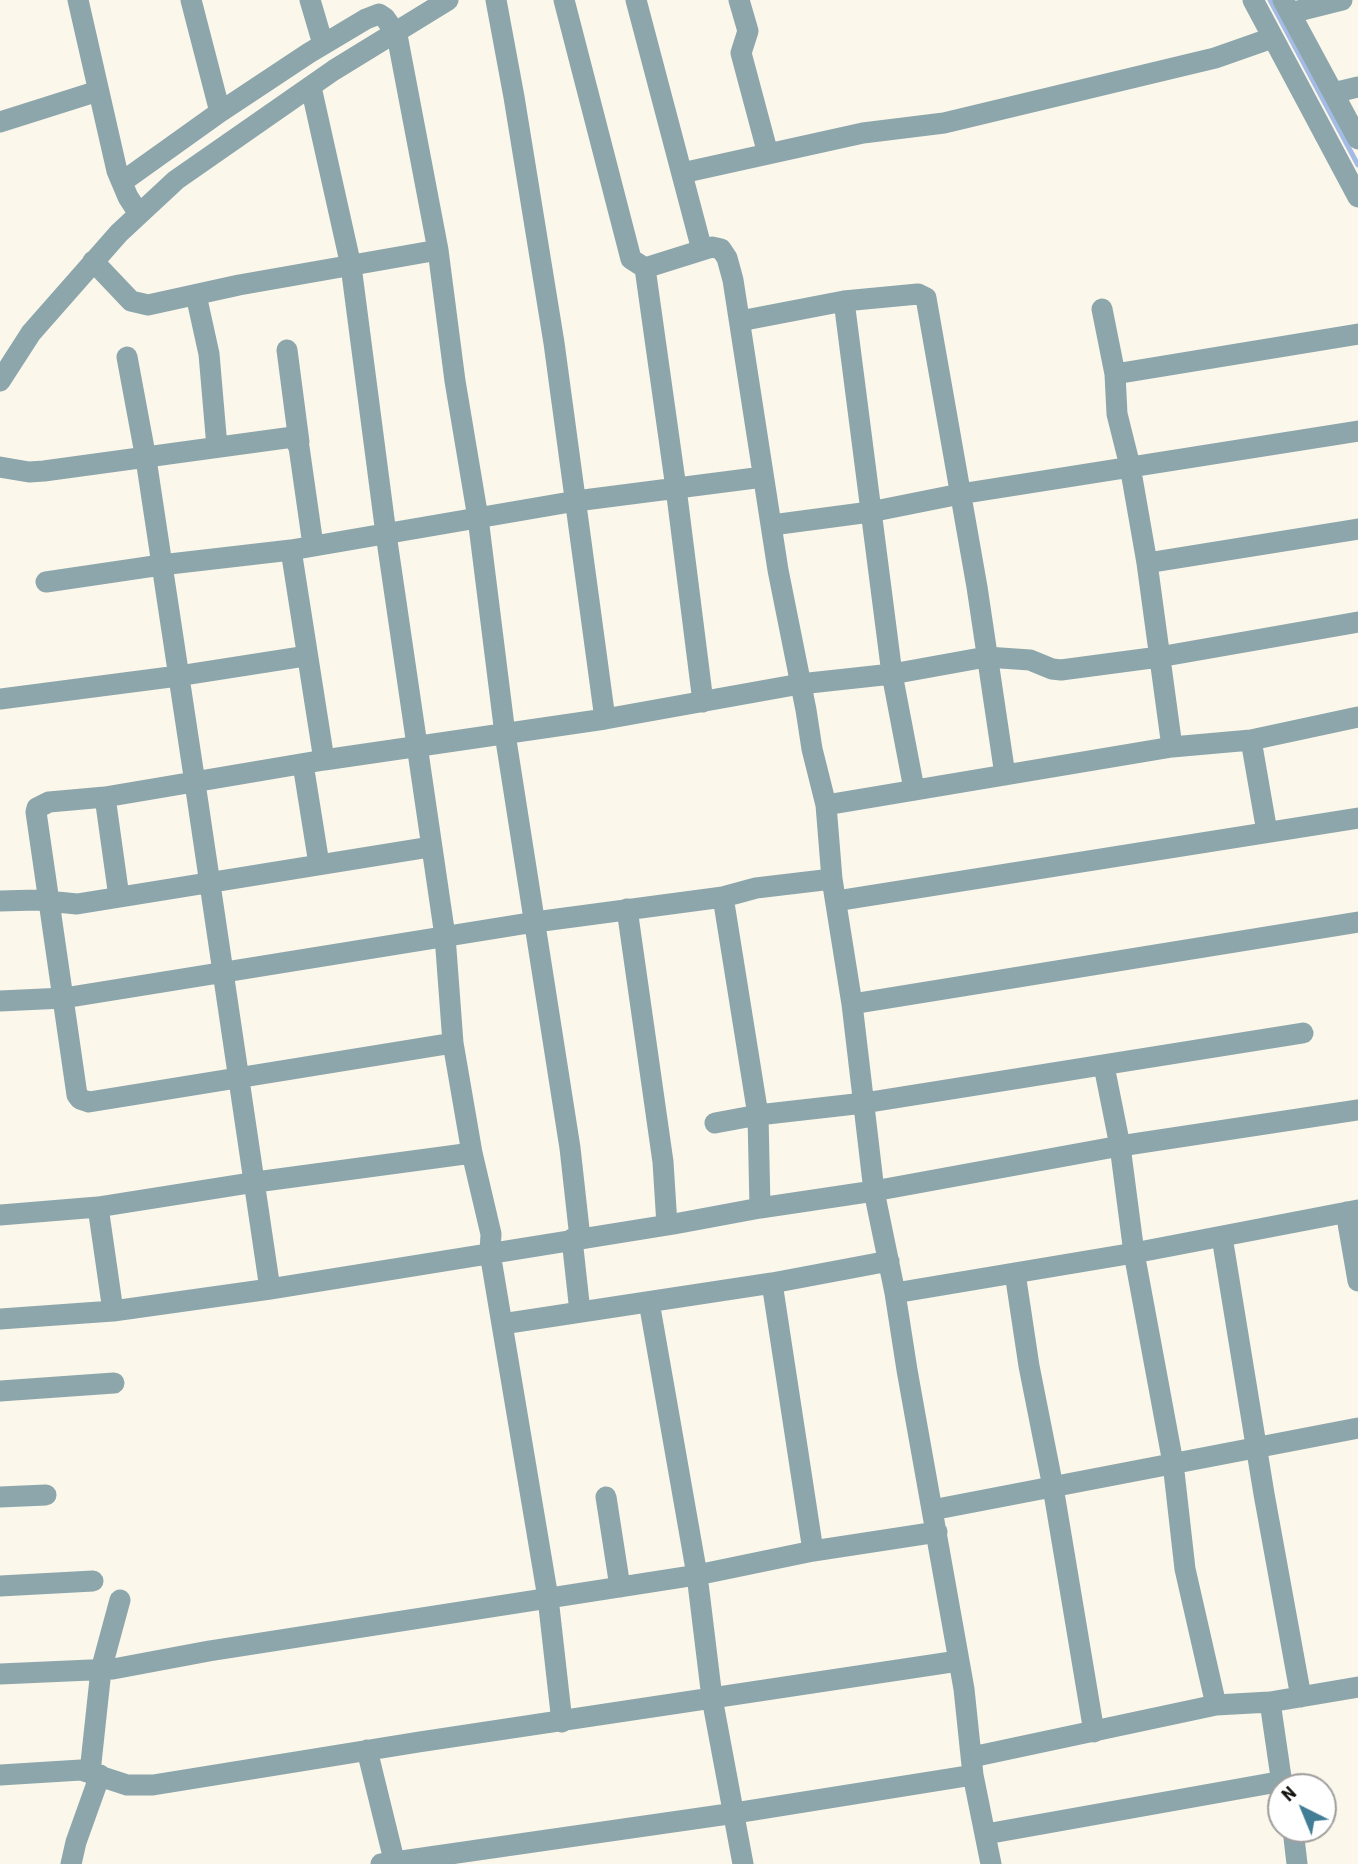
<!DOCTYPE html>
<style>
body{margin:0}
#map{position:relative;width:1358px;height:1864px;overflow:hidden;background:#fbf7ea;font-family:"Roboto Condensed",sans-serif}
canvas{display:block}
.north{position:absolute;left:1267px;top:1773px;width:70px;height:70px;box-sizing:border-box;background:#fff;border:2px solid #a09f9e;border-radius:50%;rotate:317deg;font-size:19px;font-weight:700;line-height:28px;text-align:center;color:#12100c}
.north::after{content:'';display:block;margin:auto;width:24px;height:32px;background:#417d94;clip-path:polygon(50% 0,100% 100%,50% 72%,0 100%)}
</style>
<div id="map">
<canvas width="1358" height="1864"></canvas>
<div class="north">N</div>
</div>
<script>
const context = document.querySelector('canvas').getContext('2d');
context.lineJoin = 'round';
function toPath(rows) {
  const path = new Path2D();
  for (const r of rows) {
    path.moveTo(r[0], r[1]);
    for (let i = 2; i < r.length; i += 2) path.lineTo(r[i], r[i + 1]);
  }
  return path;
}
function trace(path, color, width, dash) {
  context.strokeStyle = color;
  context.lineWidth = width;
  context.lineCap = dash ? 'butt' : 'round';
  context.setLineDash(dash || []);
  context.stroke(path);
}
trace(toPath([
 [1270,0,1358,165]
]), '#a3bbe5', 5);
trace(toPath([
 [78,0,117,171,128,197,139,214],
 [191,0,220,112],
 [310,0,323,44],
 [496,0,514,97,554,343,605,719],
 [564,0,631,259,645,268],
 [636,0,702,250],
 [739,0,748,31,741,53,768,154],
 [1253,0,1358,197],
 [1283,0,1358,139],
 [1290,13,1342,0],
 [311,87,351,266,386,534,445,936,453,1043,472,1153,491,1234,490,1253,548,1598,562,1722],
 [1333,93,1358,87],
 [0,122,98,91],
 [682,173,863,133,944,123,1215,58,1272,38],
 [122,182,220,112,309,53,366,19,379,14,385,18,397,35,438,250,455,381,478,518,505,734,570,1148,580,1238],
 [93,261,131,301,148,305,239,285,438,250],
 [196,295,209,354,217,447],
 [844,301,892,674,914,789],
 [1102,309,1115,374,1117,414,1130,466,1147,563,1172,747],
 [740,321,844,301,918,294,926,298,977,587,1005,775],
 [287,350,299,442],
 [127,357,146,459,195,783,270,1289],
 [1115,374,1358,334],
 [0,381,31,333,119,233,176,180,334,70,448,0],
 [0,467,29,472,44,471,293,437,299,447,313,545],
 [772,525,870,512,960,494,1358,431],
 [291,550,324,760],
 [1147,563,1358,529],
 [46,582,161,565,291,550,576,501,763,477],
 [0,699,178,676,306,656],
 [703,702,676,488,645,268,712,247,721,249,727,258,733,280,778,570,806,710,812,749,826,805,832,879,852,1004,874,1191,895,1293,907,1370,964,1689,973,1775,991,1864],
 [1251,740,1267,832],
 [303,764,319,864],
 [105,797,119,897],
 [826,805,1172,747,1251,740,1358,717],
 [723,897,758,1115,760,1208],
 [0,901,37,900,77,904,430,847],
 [836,901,1358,818],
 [627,909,663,1162,667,1225],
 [0,1001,64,998,535,922,723,897,756,888,832,879],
 [852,1004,1358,922],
 [453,1043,89,1102,80,1099,77,1095,36,812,37,808,49,802,105,797,324,760,605,719,800,684,892,674,986,657,1030,660,1052,669,1061,670,1159,657,1358,622],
 [1104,1066,1120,1146,1134,1253,1173,1463,1185,1569,1216,1705],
 [715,1123,758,1115,864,1103,1303,1033],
 [98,1207,113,1311],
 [1346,1212,1358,1281],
 [0,1215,98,1207,256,1182,472,1153],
 [1222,1237,1264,1494,1301,1697],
 [572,1239,580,1312],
 [1015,1273,1029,1366,1053,1487,1094,1732],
 [772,1283,813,1551],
 [895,1293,1134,1253,1358,1210],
 [0,1319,113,1311,270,1289,674,1224,760,1208,874,1191,1120,1146,1358,1110],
 [502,1324,772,1283,889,1261],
 [0,1391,114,1383],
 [0,1497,46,1495],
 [606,1497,620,1587],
 [932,1510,1358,1428],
 [0,1586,93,1581],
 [0,1674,113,1669,209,1651,697,1575,813,1551,937,1532],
 [1270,1702,1282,1784],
 [367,1750,395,1864],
 [972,1757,1216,1705,1270,1702,1358,1687],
 [90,1772,101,1670,120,1600],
 [0,1775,81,1770,127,1785,153,1785,419,1742,712,1698,697,1575,649,1302],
 [1293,1829,1297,1864],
 [986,1834,1272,1783,1285,1787],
 [71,1864,76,1842,100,1775],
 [381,1864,735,1813,973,1775],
 [743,1864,712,1698,958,1661]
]), '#8ca6ac', 21);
</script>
